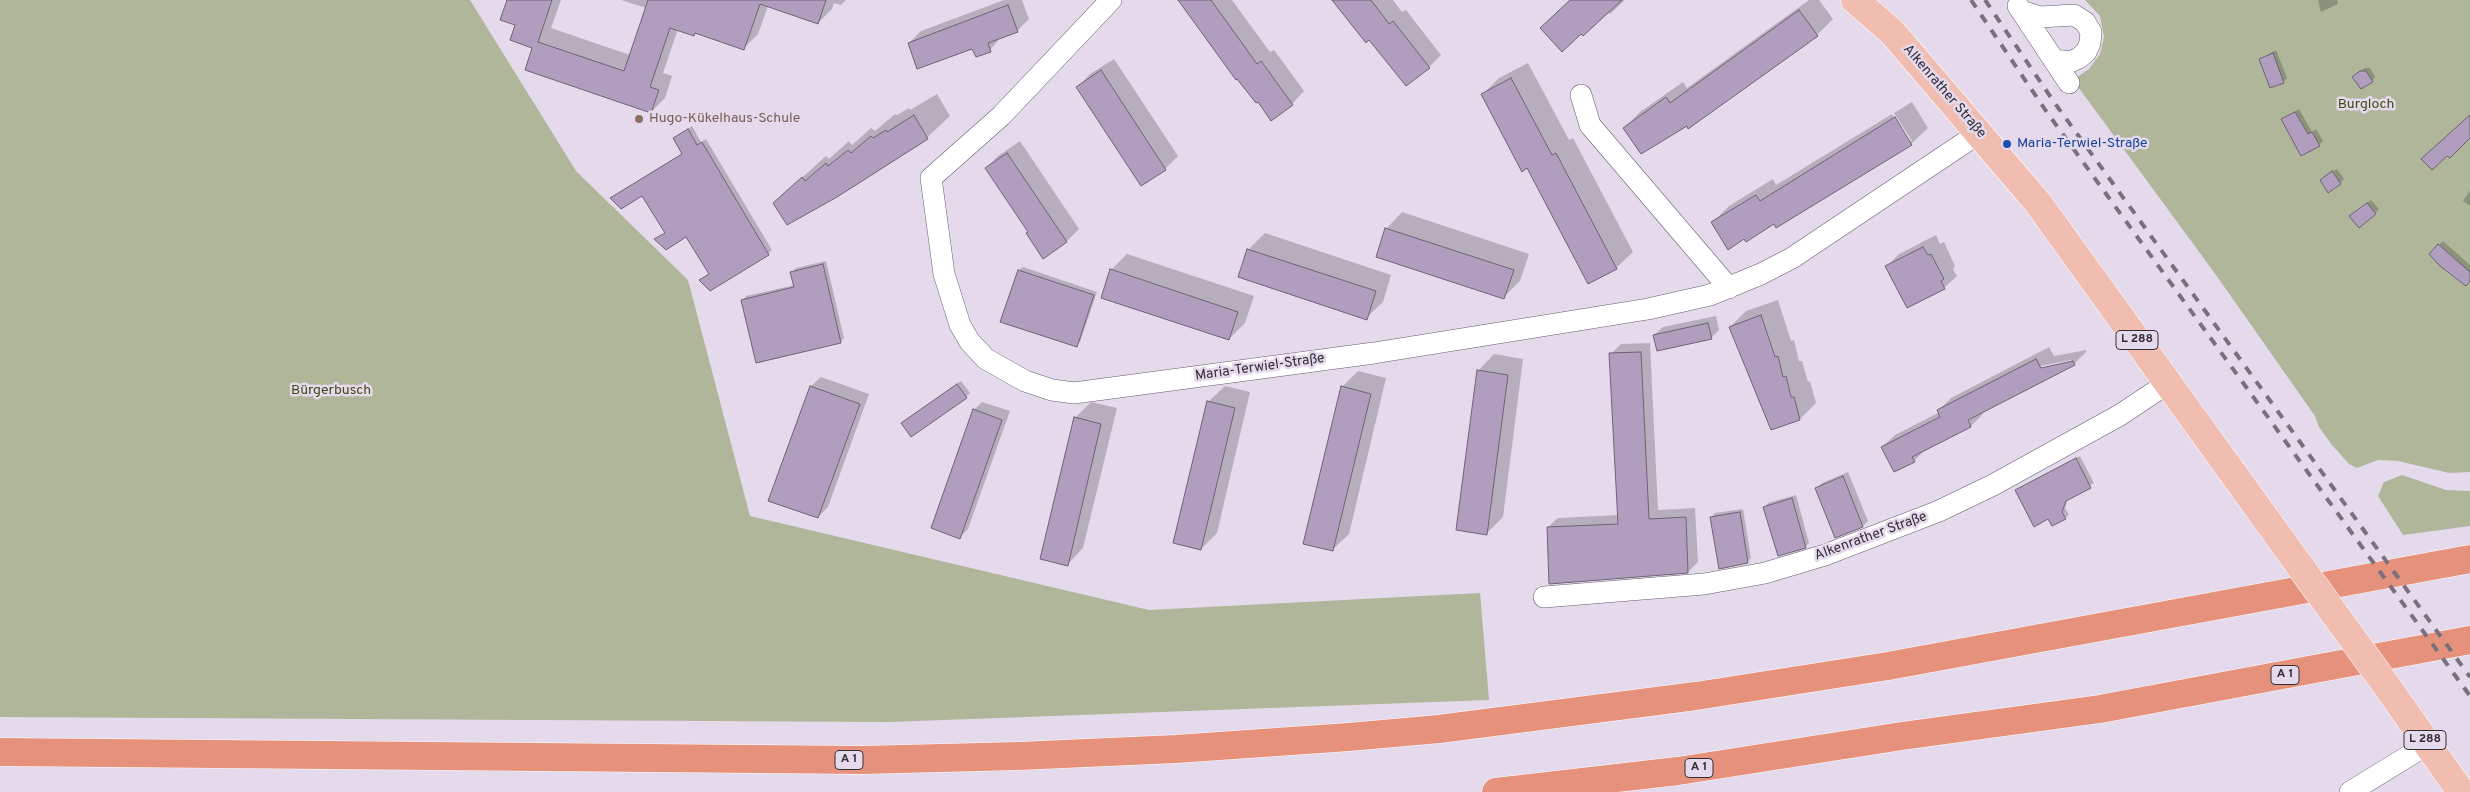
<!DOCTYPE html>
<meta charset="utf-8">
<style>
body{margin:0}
canvas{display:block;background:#e5d9ec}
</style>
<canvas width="2470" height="792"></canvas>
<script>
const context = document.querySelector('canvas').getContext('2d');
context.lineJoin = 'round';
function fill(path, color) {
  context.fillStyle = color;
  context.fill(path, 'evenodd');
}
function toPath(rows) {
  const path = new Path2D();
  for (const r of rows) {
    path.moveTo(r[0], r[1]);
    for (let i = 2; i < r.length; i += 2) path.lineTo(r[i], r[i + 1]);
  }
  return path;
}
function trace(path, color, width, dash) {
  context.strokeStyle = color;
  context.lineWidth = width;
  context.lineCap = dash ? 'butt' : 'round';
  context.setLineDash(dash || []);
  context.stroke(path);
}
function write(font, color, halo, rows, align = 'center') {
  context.font = font + ' Overpass,sans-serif';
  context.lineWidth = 5;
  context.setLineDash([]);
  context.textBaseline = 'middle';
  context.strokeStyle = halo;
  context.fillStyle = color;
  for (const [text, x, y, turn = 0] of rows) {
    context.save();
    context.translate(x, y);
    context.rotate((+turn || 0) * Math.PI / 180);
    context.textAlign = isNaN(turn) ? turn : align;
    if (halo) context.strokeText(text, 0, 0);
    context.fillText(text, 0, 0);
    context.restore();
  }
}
fill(toPath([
 [0,0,470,0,576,171,688,280,750,516,1149,610,1480,593,1489,700,889,722,0,717],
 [2085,0,2470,0,2470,472,2449,473,2398,461,2378,460,2357,468,2349,464,2332,445,2319,427,2315,416,2216,275,2073,80,2089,69,2100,54,2104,37,2100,16],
 [2402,475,2446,490,2470,491,2470,526,2403,535,2378,496,2384,482]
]), '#afb69a');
fill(toPath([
 [508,0,561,0,551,28,630,55,646,8,621,0,846,0,841,5,834,3,832,9,818,23,768,6,758,34,744,48,696,32,694,35,678,29,663,73,672,76,665,98,651,112,534,47,517,24],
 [1004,0,1022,0,1029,19,1017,31,1002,36,990,50,973,47,909,43,921,31],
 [1179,0,1232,0,1270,52,1274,50,1304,91,1292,104],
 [1334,0,1393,0,1402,12,1406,10,1441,55,1429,67,1369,38],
 [1571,0,1625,0,1610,14,1608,12,1562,50],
 [1809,0,1819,0,1833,19,1817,35,1687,125,1624,128,1640,112,1683,82,1687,88],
 [2318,0,2337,0,2338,4,2321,12],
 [2276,50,2287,78,2283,82,2260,59],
 [1114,59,1178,156,1165,169,1141,184,1078,87,1090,74],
 [1528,63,1569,140,1573,138,1633,252,1616,268,1528,167,1483,94,1499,78],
 [2365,68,2370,68,2375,77,2372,81,2357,73],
 [937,94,950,116,918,146,794,221,774,203,826,156,829,159,849,141,852,145,871,128,875,131,895,114,897,115,909,108,910,110],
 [1912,102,1928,128,1911,144,1777,227,1774,223,1712,223,1729,206,1773,179,1776,185,1892,114,1909,141,1912,141,1894,113],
 [2299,109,2312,132,2316,129,2323,141,2319,145,2283,119],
 [692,126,701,142,706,139,772,250,768,254,700,280,710,273,686,236,656,239,666,232,643,194,611,198,683,153,674,138],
 [1020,141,1079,229,1067,241,1043,257,1029,231,986,168,998,156],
 [2337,169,2344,179,2340,183,2325,177],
 [2470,191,2470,206,2463,201],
 [2371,200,2379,209,2375,213,2355,213],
 [1402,212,1529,254,1520,281,1504,297,1386,229],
 [1265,233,1391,275,1383,302,1366,318,1239,276,1249,249],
 [1936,235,1940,244,1944,242,1955,266,1953,269,1957,276,1944,288,1887,266,1899,254],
 [2443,241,2470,265,2470,280,2430,254],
 [1127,254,1254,296,1245,323,1229,339,1111,270],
 [826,261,844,338,840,342,743,300,746,296,795,285,792,272,796,268],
 [1023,267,1097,292,1080,342,1076,346,1019,270],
 [1778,300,1791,341,1794,340,1799,361,1802,361,1808,382,1810,381,1816,403,1800,419,1730,327,1746,311],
 [1716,316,1719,330,1711,338,1654,335,1663,327],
 [1650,343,1658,510,1695,508,1698,562,1688,572,1548,527,1558,518,1619,515,1611,354,1621,344],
 [2049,347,2054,356,2086,350,2086,352,2074,364,1982,412,1983,414,1971,426,1926,449,1914,461,1882,447,1895,435,1940,412,1939,410,1951,398],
 [2072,360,2069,364,2035,370,2035,367],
 [1494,354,1523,359,1503,517,1486,534,1478,371],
 [1358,371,1386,378,1349,534,1332,550,1342,387],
 [821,377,869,394,828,507,818,517,811,386],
 [961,381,970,393,966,397,907,419],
 [1225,386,1250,392,1217,533,1201,549,1208,402],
 [982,402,1010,411,968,529,960,537,974,410],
 [1091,402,1117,408,1083,548,1067,565,1075,418],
 [2080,456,2094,483,2068,498,2065,508,2069,515,2065,518,2049,518,2017,490],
 [1848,472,1868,521,1863,526,1836,536,1817,488,1822,483],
 [1796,495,1809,543,1806,546,1765,507,1768,503],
 [1743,509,1751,558,1747,562,1712,517,1715,513]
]), '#0003');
const building = toPath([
 [507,0,552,0,538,42,624,71,648,0,826,0,818,24,760,4,744,50,695,33,694,36,670,28,650,87,659,90,651,113,525,70,532,48,510,40,515,25,500,20,507,0],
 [1178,0,1211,0,1257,64,1261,61,1293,105,1271,121,1258,102,1256,103,1237,79,1236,80,1178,0],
 [1332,0,1371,0,1389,24,1393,21,1430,68,1406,86,1369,40,1366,43,1332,0],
 [1570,0,1622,0,1583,36,1581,34,1562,52,1540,28,1570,0],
 [1008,5,1018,32,988,43,991,52,976,57,972,49,917,69,908,43,1008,5],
 [1799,10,1818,36,1688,129,1687,126,1641,154,1623,128,1666,97,1670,103,1799,10],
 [2273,53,2284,83,2270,88,2259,59,2273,53],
 [1101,70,1166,170,1141,186,1076,87,1101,70],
 [2360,71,2366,71,2373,82,2361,89,2352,77,2360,71],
 [1511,78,1552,155,1556,153,1617,269,1588,284,1527,168,1522,172,1481,94,1511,78],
 [2295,112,2308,134,2312,132,2320,146,2301,156,2281,119,2295,112],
 [914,115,928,139,837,197,787,225,773,203,802,177,805,181,826,163,828,166,848,150,851,153,871,136,873,138,886,130,887,132,914,115],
 [2470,115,2470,138,2450,158,2447,156,2432,170,2421,159,2470,115],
 [1895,117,1912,145,1776,228,1774,224,1746,242,1744,239,1728,250,1711,222,1756,195,1760,201,1895,117],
 [688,129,697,145,702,142,769,255,710,291,699,280,709,274,686,237,666,250,654,239,665,233,642,196,621,209,610,198,682,154,673,138,688,129],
 [1007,153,1067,242,1043,259,1026,233,1028,232,985,168,1007,153],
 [2332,171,2341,184,2328,193,2320,180,2332,171],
 [2367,203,2376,214,2359,228,2349,216,2367,203],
 [1385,228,1514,270,1504,299,1376,257,1385,228],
 [2438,244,2470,272,2470,281,2466,286,2440,266,2429,254,2438,244],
 [1923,247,1928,255,1931,254,1944,279,1941,281,1945,289,1907,308,1885,266,1923,247],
 [1247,249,1376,291,1367,320,1238,277,1247,249],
 [823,264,841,343,756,363,741,300,794,287,790,272,823,264],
 [1110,269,1238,312,1229,340,1101,298,1110,269],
 [1018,270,1094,295,1077,347,1000,322,1018,270],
 [1761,315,1775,357,1778,356,1783,377,1786,376,1791,397,1794,397,1800,420,1771,430,1729,327,1761,315],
 [1708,323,1712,339,1657,351,1653,335,1708,323],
 [1641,352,1649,519,1686,517,1688,573,1549,584,1547,527,1618,524,1609,353,1641,352],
 [2036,359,2041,368,2073,361,2075,365,1968,420,1971,427,1912,457,1915,462,1894,472,1881,447,1940,417,1937,410,2036,359],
 [1477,370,1508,375,1487,535,1456,530,1477,370],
 [957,384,967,398,911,437,901,423,957,384],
 [810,386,860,404,818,518,768,501,810,386],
 [1341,386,1371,394,1333,551,1303,544,1341,386],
 [1207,401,1235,408,1201,550,1173,543,1207,401],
 [973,409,1002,420,960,539,931,528,973,409],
 [1074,417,1101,424,1068,566,1040,559,1074,417],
 [2076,458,2091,488,2066,501,2062,512,2066,519,2052,526,2048,519,2034,527,2015,490,2076,458],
 [1843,476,1863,527,1835,538,1815,488,1843,476],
 [1792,498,1806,548,1778,556,1763,507,1792,498],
 [1740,512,1748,563,1719,569,1710,517,1740,512]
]);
fill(building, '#b19ebe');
trace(building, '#6d6373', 1);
const street = toPath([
 [1111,0,1001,116,931,178,944,274,960,325,970,342,986,359,1025,381,1052,390,1074,393,1374,353,1648,309,1710,295,1761,274,1792,258,1979,133],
 [2018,6,2069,83],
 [2021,11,2040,17,2074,15,2085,22,2091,32,2090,43,2086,52,2079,58,2070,62,2054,60],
 [1581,95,1590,125,1729,288],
 [1544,597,1704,584,1765,573,1825,555,1939,511,1993,485,2120,415,2168,383],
 [2350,792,2428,744]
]);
const primary = toPath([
 [1855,0,1892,32,2038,203,2289,551],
 [2389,689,2461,792]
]);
const highway = toPath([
 [0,752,863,760,1019,756,1176,749,1349,737,1439,729,1696,696,1888,666,2470,559],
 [1496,792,1678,771,1902,736,2100,709,2470,640]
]);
trace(street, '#665c6c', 22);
trace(primary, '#fff', 29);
trace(highway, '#fff', 29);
trace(street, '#fff', 21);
trace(primary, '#f0bdb0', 28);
trace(highway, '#e6917c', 28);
trace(toPath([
 [1971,0,2046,111,2470,696],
 [1985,0,2054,102,2470,677]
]), '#78717d', 4, [9, 9]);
const primaryBridge = toPath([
 [2289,551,2389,689]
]);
trace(primaryBridge, '#fff', 29, []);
trace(primaryBridge, '#f0bdb0', 28);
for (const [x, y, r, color] of [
 [639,119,5,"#8d6e63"],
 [2007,144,5,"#1a4fb4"]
]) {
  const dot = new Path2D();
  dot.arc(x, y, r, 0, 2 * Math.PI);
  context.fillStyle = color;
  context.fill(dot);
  trace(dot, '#e5d9ec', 2);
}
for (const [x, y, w] of [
 [2137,340,42],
 [2285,675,28],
 [2425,740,42],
 [849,760,28],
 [1699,768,28]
]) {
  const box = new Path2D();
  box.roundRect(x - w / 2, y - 9.5, w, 19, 4);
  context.fillStyle = '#e5d9ec';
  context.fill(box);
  trace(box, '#322e35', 1);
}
write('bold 12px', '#322e35', null, [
 ["L 288",2137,340],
 ["A 1",2285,675],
 ["L 288",2425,740],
 ["A 1",849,760],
 ["A 1",1699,768]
]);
write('14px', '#322e35', '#e5d9ec', [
 ["Alkenrather Straße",1944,92,49],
 ["Maria-Terwiel-Straße",1260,368,-8],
 ["Alkenrather Straße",1871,537,-20]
]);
write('14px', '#424c12', '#e5d9ec', [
 ["Burgloch",2366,105],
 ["Bürgerbusch",331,391]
]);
write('14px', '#785e54', '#e5d9ec', [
 ["Hugo-Kükelhaus-Schule",649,119]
], 'left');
write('14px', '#164399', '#e5d9ec', [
 ["Maria-Terwiel-Straße",2017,144]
], 'left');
</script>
